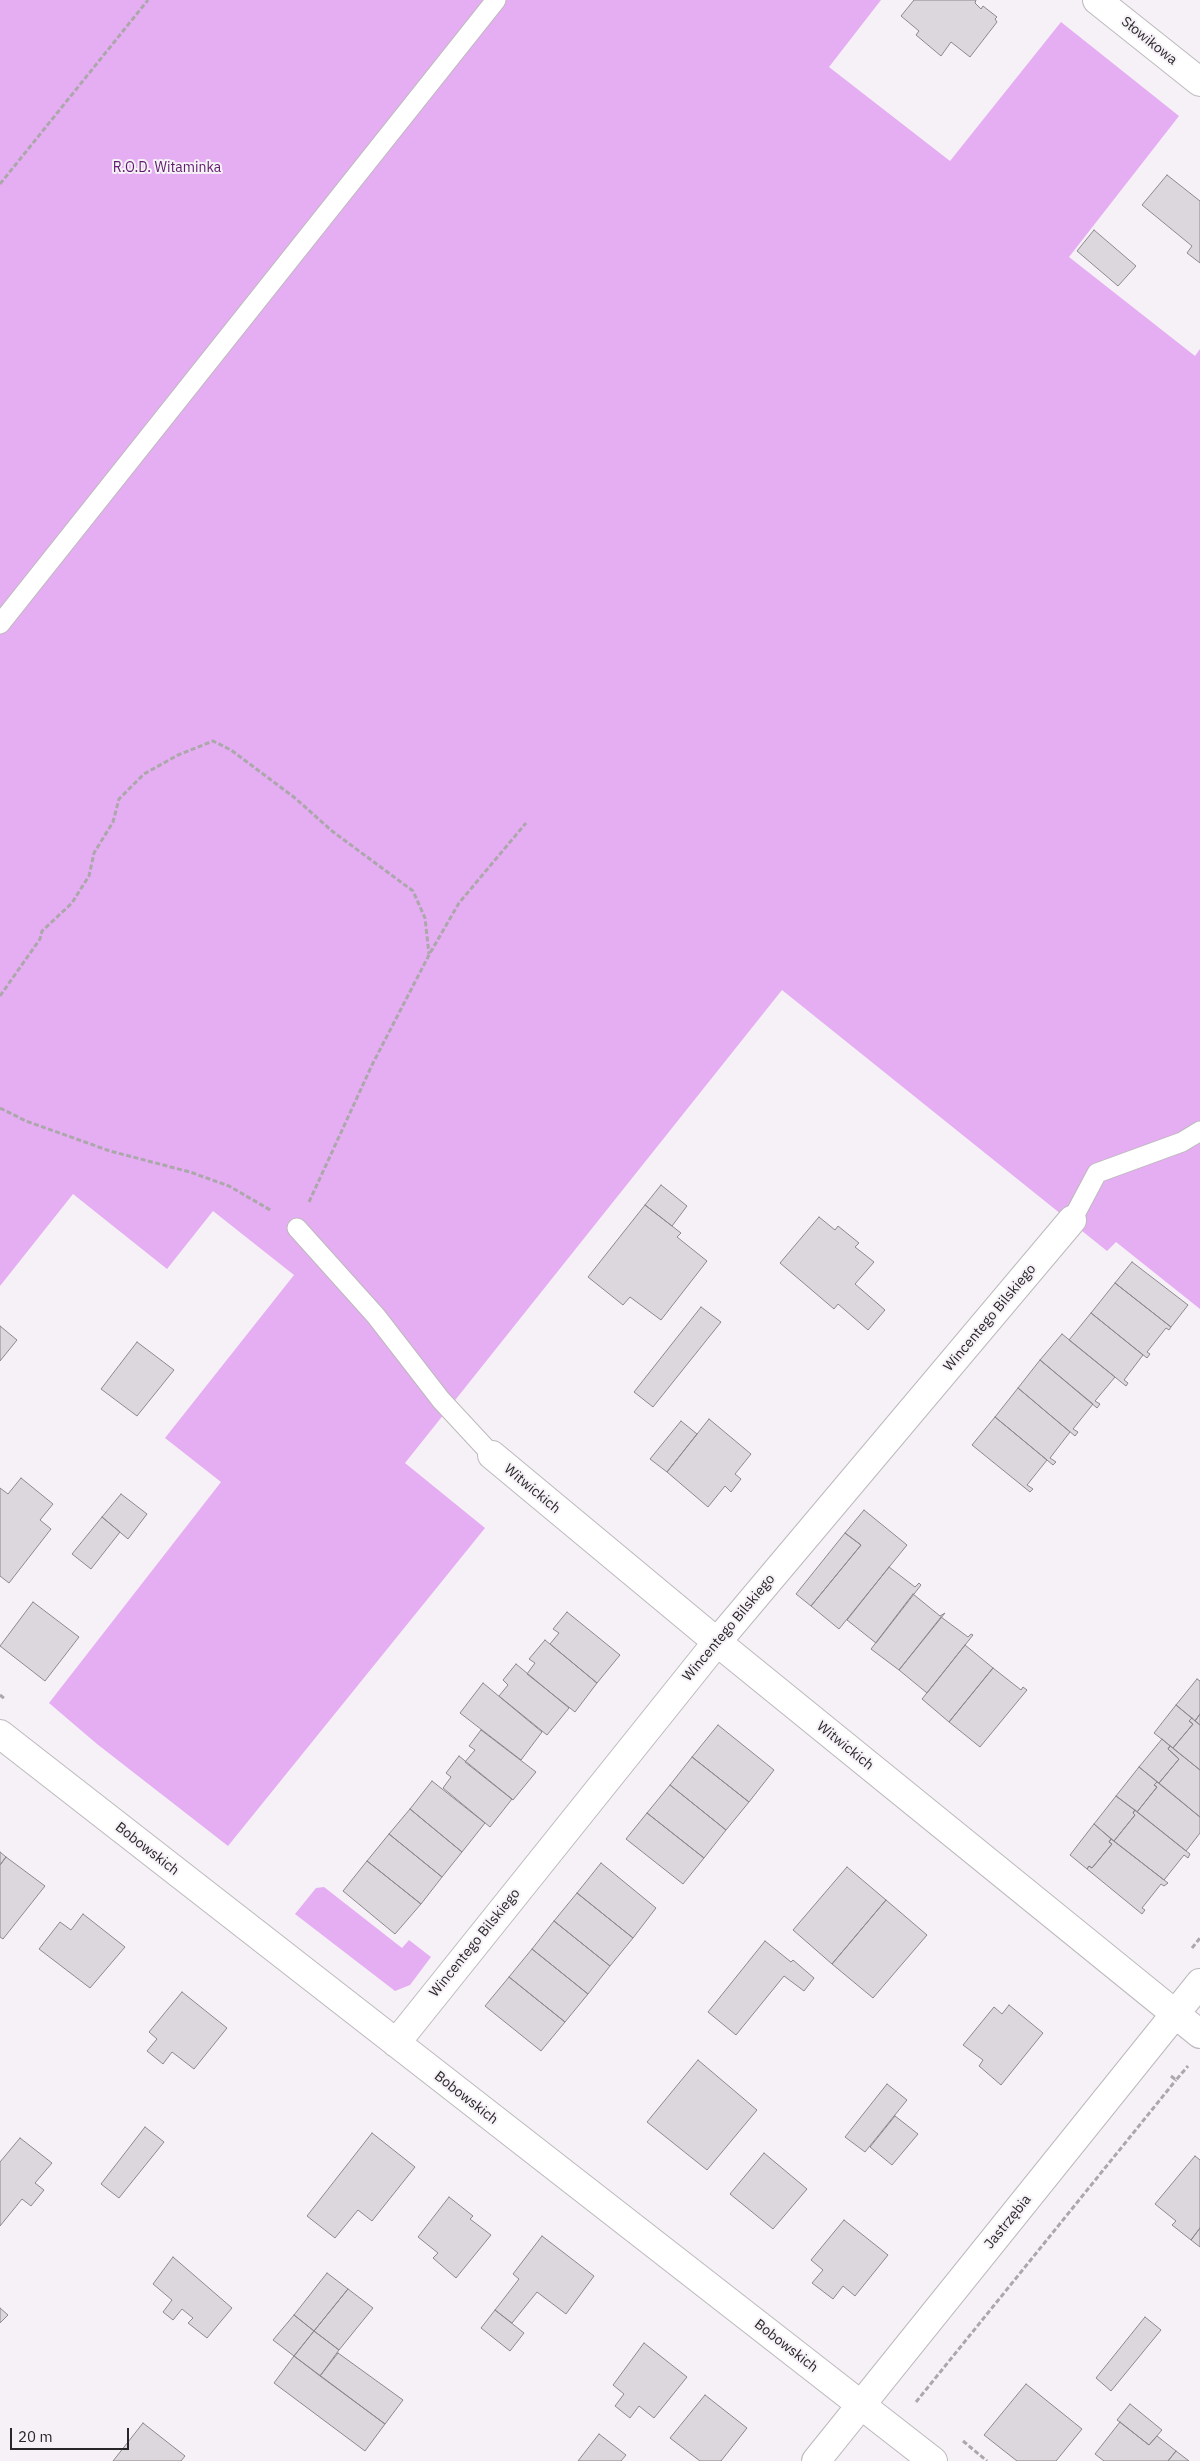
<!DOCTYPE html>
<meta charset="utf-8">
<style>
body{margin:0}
#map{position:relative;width:1200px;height:2461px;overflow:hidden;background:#f5f1f6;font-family:"IBM Plex Sans",sans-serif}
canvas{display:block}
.scale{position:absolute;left:10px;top:2428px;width:119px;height:22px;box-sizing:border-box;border:2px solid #282628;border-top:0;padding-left:6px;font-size:15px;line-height:18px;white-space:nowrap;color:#282628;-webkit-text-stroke:4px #f5f1f6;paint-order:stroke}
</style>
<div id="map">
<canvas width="1200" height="2461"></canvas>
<div class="scale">20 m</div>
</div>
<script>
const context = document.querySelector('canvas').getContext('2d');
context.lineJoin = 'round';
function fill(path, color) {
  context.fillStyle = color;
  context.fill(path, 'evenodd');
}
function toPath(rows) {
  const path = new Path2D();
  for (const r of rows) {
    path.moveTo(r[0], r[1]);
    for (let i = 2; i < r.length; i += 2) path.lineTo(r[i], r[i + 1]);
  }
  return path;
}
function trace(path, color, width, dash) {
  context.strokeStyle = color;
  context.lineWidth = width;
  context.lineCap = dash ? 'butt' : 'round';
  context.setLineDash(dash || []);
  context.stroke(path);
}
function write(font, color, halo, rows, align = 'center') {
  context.font = font + ' "IBM Plex Sans",sans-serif';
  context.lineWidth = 4;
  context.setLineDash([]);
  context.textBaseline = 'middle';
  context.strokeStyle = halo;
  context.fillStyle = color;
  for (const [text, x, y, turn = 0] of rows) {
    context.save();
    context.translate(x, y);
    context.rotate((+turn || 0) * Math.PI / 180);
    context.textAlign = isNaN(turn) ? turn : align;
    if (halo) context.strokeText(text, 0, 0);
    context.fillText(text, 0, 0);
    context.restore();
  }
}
fill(toPath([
 [0,0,881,0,829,67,950,161,1061,22,1179,116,1069,257,1195,356,1200,349,1200,1309,1116,1242,1107,1251,782,990,405,1463,485,1528,228,1846,97,1744,49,1703,221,1482,165,1438,294,1275,213,1211,167,1269,73,1194,0,1286],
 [324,1887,402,1948,409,1940,431,1957,410,1985,395,1991,295,1914,316,1888]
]), '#e5aef2');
const building = toPath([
 [914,0,976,0,975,3,981,9,983,6,997,17,995,19,997,22,970,57,951,42,941,56,916,35,919,31,901,16,914,0],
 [1167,175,1200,201,1200,263,1187,253,1192,246,1142,205,1167,175],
 [1094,230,1136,266,1118,286,1077,251,1094,230],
 [661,1185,687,1206,672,1226,645,1205,661,1185],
 [645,1205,681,1233,677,1237,707,1261,661,1320,630,1297,623,1305,588,1277,645,1205],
 [819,1217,835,1230,838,1226,859,1243,855,1247,874,1262,855,1284,885,1310,868,1330,838,1304,834,1309,780,1263,819,1217],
 [1132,1262,1188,1305,1171,1327,1115,1283,1132,1262],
 [1115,1283,1171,1327,1169,1330,1166,1328,1147,1352,1150,1354,1147,1358,1091,1313,1115,1283],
 [701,1307,721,1322,653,1407,634,1392,701,1307],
 [1091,1313,1143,1355,1124,1380,1128,1383,1126,1386,1069,1340,1091,1313],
 [0,1326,17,1340,0,1361,0,1326],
 [1062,1334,1115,1377,1095,1401,1100,1404,1097,1408,1040,1360,1062,1334],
 [137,1342,174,1370,137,1416,101,1389,137,1342],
 [1040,1360,1093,1404,1073,1429,1078,1432,1075,1436,1018,1388,1040,1360],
 [1018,1388,1070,1432,1050,1458,1056,1462,1053,1465,995,1417,1018,1388],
 [995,1417,1047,1460,1027,1485,1033,1489,1030,1492,972,1445,995,1417],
 [709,1419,751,1454,735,1474,741,1479,731,1492,725,1486,708,1507,667,1472,709,1419],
 [681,1421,697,1434,667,1472,650,1459,681,1421],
 [21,1478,53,1504,40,1520,51,1529,9,1583,0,1576,0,1488,8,1494,21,1478],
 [121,1494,147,1514,128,1539,102,1517,121,1494],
 [864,1510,907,1545,839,1629,811,1606,861,1545,845,1533,864,1510],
 [102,1517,120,1532,91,1569,72,1554,102,1517],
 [845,1533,861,1545,811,1606,796,1594,845,1533],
 [889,1567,915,1587,919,1583,921,1585,876,1643,847,1620,889,1567],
 [913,1594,940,1616,945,1613,899,1670,871,1649,913,1594],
 [33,1602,79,1637,45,1681,0,1646,33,1602],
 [567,1612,620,1655,597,1683,550,1644,559,1633,553,1629,567,1612],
 [941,1617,968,1637,971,1634,973,1635,927,1693,899,1670,941,1617],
 [545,1640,597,1683,575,1712,527,1674,535,1663,529,1659,545,1640],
 [965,1645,993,1668,949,1722,922,1699,965,1645],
 [516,1664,569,1708,547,1735,499,1696,508,1685,503,1680,516,1664],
 [993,1668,1021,1690,1023,1687,1027,1690,980,1747,949,1722,993,1668],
 [1197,1679,1200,1681,1200,1714,1195,1721,1176,1705,1197,1679],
 [483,1683,542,1732,521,1760,460,1713,483,1683],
 [1176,1705,1192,1718,1189,1721,1193,1724,1173,1748,1154,1733,1176,1705],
 [1200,1714,1200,1725,1195,1721,1200,1714],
 [1192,1718,1200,1725,1200,1770,1173,1748,1193,1724,1189,1721,1192,1718],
 [718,1725,774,1770,749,1802,692,1757,718,1725],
 [481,1730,536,1772,513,1800,465,1762,475,1750,469,1746,481,1730],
 [1162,1739,1170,1746,1168,1749,1179,1759,1159,1783,1139,1767,1162,1739],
 [1170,1746,1200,1770,1200,1817,1159,1783,1179,1759,1168,1749,1170,1746],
 [459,1756,512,1799,490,1827,443,1788,451,1777,446,1773,459,1756],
 [692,1757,749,1802,726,1830,670,1785,692,1757],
 [1139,1767,1157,1782,1154,1785,1157,1787,1137,1812,1116,1796,1139,1767],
 [432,1781,485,1823,462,1852,410,1809,432,1781],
 [1157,1782,1200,1817,1200,1833,1186,1851,1137,1812,1157,1787,1154,1785,1157,1782],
 [670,1785,726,1830,704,1858,647,1813,670,1785],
 [1116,1796,1135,1810,1133,1813,1135,1815,1114,1841,1094,1824,1116,1796],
 [410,1809,462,1852,442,1877,389,1834,410,1809],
 [1135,1810,1190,1854,1188,1858,1184,1855,1164,1880,1114,1841,1135,1815,1133,1813,1135,1810],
 [647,1813,704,1858,683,1884,626,1839,647,1813],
 [1094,1824,1111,1839,1109,1842,1112,1844,1092,1868,1089,1866,1087,1869,1070,1855,1094,1824],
 [389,1834,442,1877,421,1904,367,1861,389,1834],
 [1111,1839,1168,1883,1164,1886,1161,1884,1142,1908,1145,1910,1142,1914,1087,1869,1089,1866,1092,1868,1112,1844,1109,1842,1111,1839],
 [0,1852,6,1857,0,1865,0,1852],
 [6,1857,45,1886,3,1939,0,1937,0,1865,6,1857],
 [367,1861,421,1904,395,1934,343,1891,367,1861],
 [601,1863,656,1908,633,1938,577,1893,601,1863],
 [847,1867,886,1900,832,1964,793,1930,847,1867],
 [577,1893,633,1938,610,1966,554,1921,577,1893],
 [886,1900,927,1935,873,1998,832,1964,886,1900],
 [83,1914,125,1947,90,1988,39,1949,60,1922,71,1930,83,1914],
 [554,1921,610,1966,588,1994,532,1949,554,1921],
 [765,1941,791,1962,793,1960,814,1978,804,1991,784,1976,736,2035,708,2012,765,1941],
 [532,1949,588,1994,565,2022,509,1977,532,1949],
 [509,1977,565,2022,541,2051,485,2006,509,1977],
 [182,1992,227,2028,194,2069,172,2052,163,2064,147,2051,157,2039,149,2032,182,1992],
 [1009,2005,1043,2033,1001,2085,979,2066,983,2060,963,2045,994,2007,1002,2014,1009,2005],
 [698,2060,757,2110,707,2170,647,2122,698,2060],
 [887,2084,907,2100,865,2152,845,2137,887,2084],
 [895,2116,918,2134,892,2165,870,2147,895,2116],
 [145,2127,164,2142,119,2198,101,2184,145,2127],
 [372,2133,415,2167,372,2221,358,2210,335,2238,307,2216,372,2133],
 [20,2138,52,2163,35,2183,44,2190,31,2206,22,2199,0,2226,0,2162,20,2138],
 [764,2153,807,2189,773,2229,730,2194,764,2153],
 [1195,2156,1200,2160,1200,2228,1191,2240,1172,2225,1176,2221,1155,2204,1195,2156],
 [449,2197,473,2216,470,2219,491,2235,456,2278,433,2258,438,2253,418,2237,449,2197],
 [844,2220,888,2255,855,2296,843,2286,833,2299,812,2283,823,2270,811,2260,844,2220],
 [1200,2228,1200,2247,1191,2240,1200,2228],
 [542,2236,594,2276,566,2314,537,2292,512,2323,495,2310,519,2279,513,2274,542,2236],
 [173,2257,232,2308,207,2338,188,2323,193,2318,182,2309,173,2320,163,2312,172,2300,153,2284,173,2257],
 [327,2273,348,2289,314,2331,294,2315,327,2273],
 [348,2289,373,2308,339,2350,314,2331,348,2289],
 [0,2308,8,2315,0,2323,0,2308],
 [495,2310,524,2333,510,2351,481,2328,495,2310],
 [294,2315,314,2331,294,2356,273,2340,294,2315],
 [1145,2317,1161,2330,1111,2391,1096,2378,1145,2317],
 [314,2331,339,2350,320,2376,294,2356,314,2331],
 [644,2343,687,2377,654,2418,639,2406,630,2418,615,2406,624,2394,613,2385,644,2343],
 [338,2353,403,2400,385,2424,320,2376,338,2353],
 [294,2356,385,2424,365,2451,274,2383,294,2356],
 [1026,2384,1082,2429,1056,2461,1017,2461,984,2435,1026,2384],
 [705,2395,747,2428,721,2461,700,2461,670,2438,705,2395],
 [1130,2404,1162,2430,1149,2445,1117,2420,1130,2404],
 [1120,2422,1149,2445,1157,2436,1176,2451,1168,2461,1104,2461,1095,2454,1120,2422],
 [143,2423,185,2456,181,2461,113,2461,143,2423],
 [599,2434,626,2455,621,2461,578,2461,599,2434],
 [1176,2451,1189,2461,1168,2461,1176,2451]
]);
fill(building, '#dbd7dc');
trace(building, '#8c898d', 1);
const service = toPath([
 [0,624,496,0],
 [1072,1220,1097,1173,1182,1142,1200,1131],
 [297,1228,376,1316,441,1400,492,1455]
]);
const minor = toPath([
 [1097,0,1200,82],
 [492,1455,717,1642,1200,2034],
 [0,1734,933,2461],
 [396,2043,717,1642,1072,1220],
 [816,2461,1200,1983]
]);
trace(service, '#bdb9bd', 21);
trace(minor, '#bdb9bd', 30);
trace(toPath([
 [0,184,148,0],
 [0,996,40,939,42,931,72,903,80,890,89,876,94,853,113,822,119,799,144,774,178,755,213,741,231,750,295,798,332,831,413,891,425,918,429,954],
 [0,1108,26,1121,110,1151,190,1172,229,1186,272,1211],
 [309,1202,372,1065,429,955,459,903,526,823],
 [0,1695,5,1699],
 [1192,1948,1200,1938],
 [1171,2076,1176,2080,1188,2066],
 [916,2402,1176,2080],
 [963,2441,987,2461]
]), '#aba7ab', 3, [5, 2.5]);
trace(service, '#fff', 19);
trace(minor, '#fff', 28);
write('14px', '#282628', '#f5f1f6', [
 ["Słowikowa",1149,41,39],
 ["Wincentego Bilskiego",990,1318,-50],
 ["Witwickich",532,1489,40],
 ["Wincentego Bilskiego",729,1628,-50],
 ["Witwickich",845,1746,39],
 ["Bobowskich",147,1849,38],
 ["Wincentego Bilskiego",475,1943,-51],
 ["Bobowskich",466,2098,38],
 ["Jastrzębia",1008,2222,-51],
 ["Bobowskich",786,2346,38]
]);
write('14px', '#5f1b6e', '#f5f1f6', [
 ["R.O.D. Witaminka",167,168]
]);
</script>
